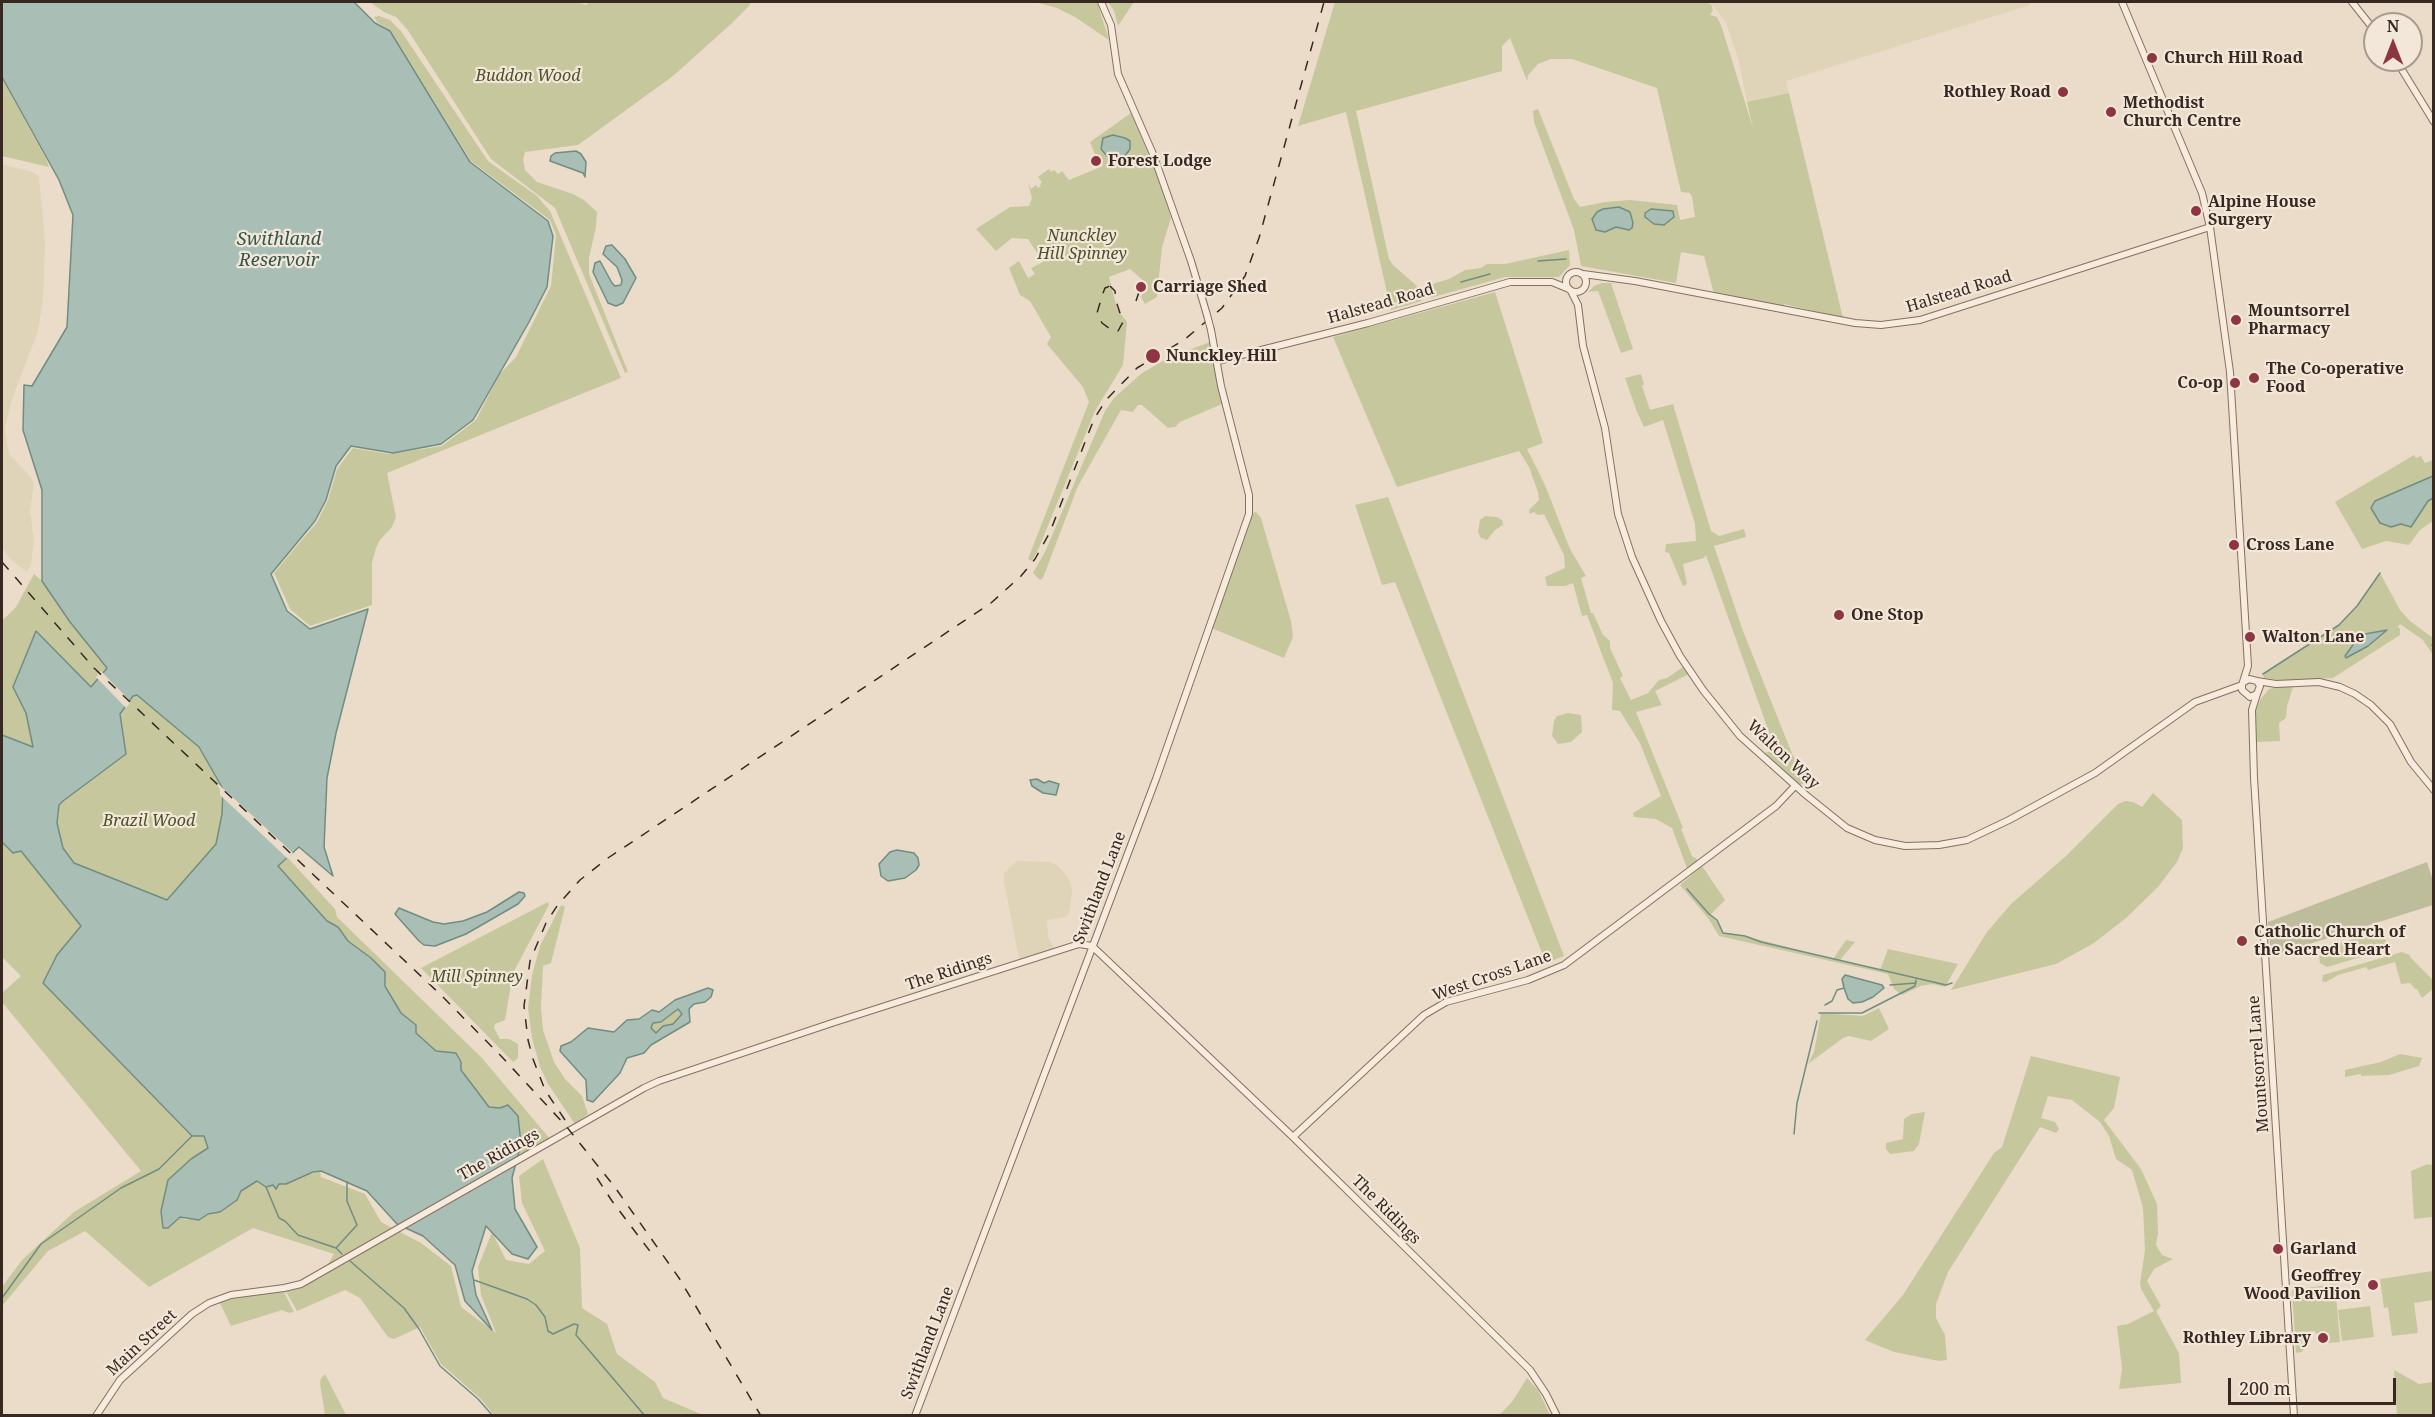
<!DOCTYPE html>
<style>
body{margin:0}
#map{position:relative;width:2435px;height:1417px;overflow:hidden;background:#eadcc9;font-family:"Noto Serif",serif}
canvas{display:block}
.frame{position:absolute;inset:0;border:3px solid #372921;pointer-events:none}
.north{position:absolute;left:2363px;top:12px;width:60px;height:60px;box-sizing:border-box;background:#f2e7d8;border:2px solid #a79b8f;border-radius:50%;rotate:0deg;font-size:16px;font-weight:700;line-height:24px;text-align:center;color:#372921}
.north::after{content:'';display:block;margin:auto;width:21px;height:27px;background:#8d3641;clip-path:polygon(50% 0,100% 100%,50% 72%,0 100%)}
.scale{position:absolute;left:2228px;top:1378px;width:168px;height:27px;box-sizing:border-box;border:3px solid #372921;border-top:0;padding-left:8px;font-size:18px;line-height:21px;white-space:nowrap;color:#372921;-webkit-text-stroke:4px #f2e7d8;paint-order:stroke}
</style>
<div id="map">
<canvas width="2435" height="1417"></canvas>
<div class="frame"></div>
<div class="north">N</div>
<div class="scale">200 m</div>
</div>
<script>
const context = document.querySelector('canvas').getContext('2d');
context.lineJoin = 'round';
function fill(path, color) {
  context.fillStyle = color;
  context.fill(path, 'evenodd');
}
function toPath(rows) {
  const path = new Path2D();
  for (const r of rows) {
    if (r.length === 3) {
      path.moveTo(r[0] + r[2], r[1]);
      path.arc(r[0], r[1], r[2], 0, 2 * Math.PI);
      continue;
    }
    path.moveTo(r[0], r[1]);
    for (let i = 2; i < r.length; i += 2) path.lineTo(r[i], r[i + 1]);
  }
  return path;
}
function trace(path, color, width, dash) {
  context.strokeStyle = color;
  context.lineWidth = width;
  context.lineCap = dash ? 'butt' : 'round';
  context.setLineDash(dash || []);
  context.stroke(path);
}
function write(font, color, halo, rows, align = 'center') {
  context.font = font + ' "Noto Serif",serif';
  context.lineWidth = 4.5;
  context.setLineDash([]);
  context.textBaseline = 'middle';
  context.strokeStyle = halo;
  context.fillStyle = color;
  for (const [text, x, y, turn = 0] of rows) {
    context.save();
    context.translate(x, y);
    context.rotate((+turn || 0) * Math.PI / 180);
    context.textAlign = isNaN(turn) ? turn : align;
    if (halo) context.strokeText(text, 0, 0);
    context.fillText(text, 0, 0);
    context.restore();
  }
}
fill(toPath([
 [1715,2,2029,2,2030,5,1786,81,1789,93,1747,102,1738,58,1726,23,1711,3],
 [2,164,32,172,39,176,45,242,43,300,38,331,12,399,5,428,9,454,28,474,34,483,30,511,34,540,31,565,27,572,11,560,2,548],
 [1016,861,1050,862,1058,866,1069,879,1072,890,1069,913,1066,917,1047,920,1048,937,1054,948,1019,959,1004,881,1004,873]
]), '#dfd4b7');
fill(toPath([
 [370,2,577,2,586,5,589,2,751,2,749,6,731,24,673,76,578,145,525,152,523,160,525,170,537,182,573,194,584,200,597,212,596,227,589,258,589,274,628,372,625,373,555,208,491,159,407,29,396,17,384,12],
 [1035,2,1097,2,1109,40,1075,17,1057,8],
 [1108,2,1134,2,1118,26,1114,11],
 [1335,2,1704,2,1711,4,1713,10,1710,15,1717,17,1721,25,1753,128,1747,102,1789,93,1843,318,1784,304,1784,307,1714,294,1704,256,1681,252,1676,283,1581,266,1574,230,1534,122,1533,111,1538,109,1574,199,1580,207,1605,202,1630,200,1677,205,1680,220,1695,217,1692,197,1690,193,1681,192,1657,88,1572,59,1551,59,1538,64,1528,75,1527,81,1510,38,1502,46,1502,71,1356,111,1389,259,1393,265,1417,286,1422,301,1391,310,1346,112,1298,126],
 [379,16,390,20,401,31,488,161,537,196,550,211,621,378,387,473,396,517,392,527,380,540,376,548,372,563,372,605,310,626,290,609,274,573,317,522,328,500,337,469,353,448,389,454,442,446,476,420,499,375,516,357,551,286,556,235,550,220,471,161,391,31,377,22,374,17],
 [2,78,46,159,49,167,2,156],
 [1131,113,1160,181,1171,218,1162,247,1157,297,1145,304,1141,297,1147,284,1130,269,1109,277,1117,309,1127,322,1123,365,1095,411,1038,550,1032,561,1028,559,1089,402,1083,387,1047,344,1051,337,1030,301,1020,295,1009,268,1019,261,1028,278,1035,274,1031,268,1043,262,1028,239,1012,238,996,251,976,229,1010,207,1029,206,1032,198,1028,184,1031,189,1036,185,1038,188,1041,186,1040,184,1042,182,1038,177,1049,169,1051,172,1054,170,1058,174,1062,171,1069,180,1103,166,1099,156,1096,157,1090,142],
 [1569,250,1570,265,1559,277,1505,277,1430,298,1426,286,1449,279,1465,270,1481,268,1487,264,1505,264],
 [1602,283,1611,283,1633,349,1621,353,1598,291,1588,292,1594,286],
 [1495,292,1543,443,1527,449,1545,485,1570,549,1586,576,1581,578,1591,613,1593,613,1603,635,1610,641,1610,648,1623,676,1620,678,1631,700,1648,693,1659,680,1667,678,1686,665,1691,673,1655,691,1662,705,1636,712,1683,828,1681,829,1692,856,1701,862,1688,871,1672,828,1656,819,1634,817,1633,813,1661,796,1640,743,1620,711,1612,710,1613,683,1587,615,1582,616,1573,583,1565,586,1547,586,1545,577,1565,568,1564,555,1544,514,1538,515,1534,512,1530,514,1529,510,1539,500,1538,492,1529,467,1519,451,1397,487,1333,337],
 [1210,342,1222,404,1180,422,1175,427,1168,428,1142,405,1138,405,1133,412,1121,410,1078,486,1043,578,1040,580,1033,573,1045,552,1105,411,1114,398,1142,373,1170,357],
 [1641,374,1644,384,1642,386,1650,410,1673,404,1711,531,1719,536,1744,529,1746,537,1714,546,1743,631,1793,756,1801,763,1798,765,1806,783,1795,786,1761,755,1775,749,1706,555,1704,558,1683,564,1687,584,1683,586,1669,553,1665,552,1666,544,1696,541,1695,524,1663,420,1644,427,1637,412,1625,378],
 [2414,455,2416,458,2421,456,2425,463,2433,460,2433,521,2420,530,2409,545,2386,541,2362,549,2335,502],
 [1388,497,1564,956,1546,963,1395,582,1382,585,1355,505],
 [1256,512,1261,518,1291,621,1293,637,1284,658,1209,627,1249,514],
 [1485,516,1497,517,1502,520,1503,525,1495,530,1487,540,1481,538,1478,532,1480,520],
 [2380,573,2400,610,2410,621,2433,638,2433,655,2423,640,2400,624,2398,627,2400,629,2400,635,2333,678,2284,681,2264,678,2263,674,2339,625,2357,606],
 [34,574,42,581,70,622,107,668,91,687,36,631,13,687,26,713,33,747,2,735,2,621,16,607],
 [2283,686,2293,687,2287,706,2286,718,2279,723,2280,741,2256,742,2256,710,2260,700,2269,689],
 [137,695,199,747,223,789,222,814,216,844,167,900,74,863,63,848,57,823,59,806,63,801,126,754,120,714,133,696],
 [1568,713,1581,715,1582,732,1571,742,1558,744,1552,736,1554,721,1557,716],
 [2153,793,2182,820,2183,848,2177,862,2158,887,2126,918,2094,943,2056,964,1951,990,1987,932,2012,903,2066,856,2118,804,2125,801,2133,802,2142,807],
 [2,842,13,853,21,851,81,926,43,983,191,1136,203,1135,208,1148,191,1159,168,1228,180,1217,186,1220,220,1212,237,1200,241,1191,257,1181,279,1184,320,1171,321,1177,365,1194,381,1222,421,1243,451,1266,461,1307,496,1333,481,1295,478,1267,492,1232,506,1260,529,1264,545,1251,522,1203,519,1176,543,1159,580,1248,582,1308,607,1324,617,1354,655,1382,663,1398,703,1415,494,1415,481,1399,441,1364,420,1327,394,1339,388,1337,360,1298,345,1290,297,1311,285,1290,320,1278,334,1254,253,1228,149,1287,85,1231,48,1251,2,1306,2,1287,22,1260,74,1212,141,1171,2,1002,2,993,21,976,2,957],
 [288,858,335,909,337,917,482,1058,550,1139,539,1147,519,1155,521,1144,500,1108,489,1107,461,1070,461,1062,436,1051,416,1033,416,1025,401,1013,371,958,348,941,338,927,327,921,278,866],
 [1702,866,1725,900,1710,915,1717,920,1723,933,1745,936,1833,959,1846,940,1855,942,1840,960,1880,970,1888,949,1958,964,1945,987,1932,984,1921,986,1902,995,1894,989,1888,974,1719,936,1708,918,1680,885],
 [548,902,549,905,513,973,505,1020,495,1024,494,1028,500,1039,509,1039,518,1044,518,1058,513,1062,421,968],
 [561,905,565,907,551,963,543,966,541,1008,543,1030,554,1062,565,1079,582,1096,588,1114,575,1124,548,1084,540,1067,532,1038,528,1008,532,975,540,946],
 [2383,930,2388,949,2327,967,2320,963,2318,950],
 [2402,952,2410,955,2410,957,2433,980,2433,989,2422,998,2417,989,2415,989,2410,983,2401,984,2395,962,2368,970,2366,967,2338,975,2326,982,2322,981,2323,975],
 [1879,1008,1889,1029,1871,1041,1849,1036,1843,1038,1808,1064,1814,1052,1821,1013,1863,1016],
 [678,1009,682,1014,680,1019,673,1024,663,1026,656,1033,651,1028,653,1023],
 [2400,1054,2422,1058,2419,1066,2389,1075,2361,1076,2361,1074,2345,1077,2345,1070,2381,1062],
 [2031,1056,2120,1077,2114,1108,2104,1120,2141,1169,2157,1204,2158,1233,2156,1245,2162,1255,2173,1259,2154,1269,2147,1281,2161,1306,2156,1311,2179,1353,2181,1383,2119,1389,2122,1369,2117,1326,2128,1324,2154,1311,2141,1289,2140,1283,2145,1250,2143,1208,2132,1170,2116,1159,2109,1136,2100,1122,2072,1100,2048,1096,2041,1118,2055,1122,2059,1129,2056,1133,2040,1127,1948,1272,1936,1304,1936,1318,1945,1335,1947,1360,1939,1361,1894,1352,1865,1340,1903,1295,1994,1153,2002,1147],
 [1925,1112,1919,1144,1914,1151,1890,1154,1886,1149,1886,1143,1903,1139,1904,1119,1912,1114],
 [2433,1162,2433,1217,2414,1219,2411,1171,2428,1164,2431,1165],
 [2433,1271,2433,1300,2414,1303,2418,1333,2392,1336,2388,1307,2384,1308,2380,1279],
 [2335,1284,2340,1342,2328,1343,2325,1332,2316,1334,2315,1331,2301,1333,2302,1346,2307,1346,2302,1352,2296,1353,2292,1290],
 [283,1290,294,1312,289,1313,282,1310,231,1326,219,1301,235,1296],
 [2370,1306,2374,1337,2342,1341,2338,1310],
 [2394,1370,2419,1384,2433,1382,2433,1415,2397,1415],
 [325,1374,346,1415,325,1415,320,1383,321,1378],
 [1527,1378,1538,1390,1550,1415,1499,1415,1512,1402]
]), '#c7c79e');
fill(toPath([
 [2427,862,2433,881,2433,905,2271,956,2268,922]
]), '#bdbd9c');
const water = toPath([
 [2,2,354,2,375,23,390,31,470,162,548,221,553,236,547,287,529,322,473,420,441,444,393,453,351,446,336,466,326,500,315,521,271,574,287,611,310,629,368,609,336,733,327,778,324,847,333,876,299,847,278,866,327,921,338,927,348,941,371,958,385,972,385,986,401,1013,416,1025,416,1033,436,1051,456,1053,461,1062,461,1070,489,1107,500,1108,508,1105,518,1116,521,1144,512,1178,515,1209,537,1247,528,1259,512,1254,486,1226,472,1271,476,1295,492,1330,465,1301,455,1265,423,1236,397,1224,367,1191,321,1171,313,1172,286,1184,279,1184,276,1189,273,1185,266,1187,257,1181,241,1191,237,1200,220,1212,208,1214,199,1220,180,1217,168,1228,163,1228,161,1211,168,1180,191,1159,208,1148,204,1136,192,1136,43,983,57,955,81,926,21,851,13,853,2,842,2,735,33,747,26,713,13,687,36,631,91,687,107,668,70,622,42,581,42,490,23,430,24,385,32,386,67,327,73,215,59,180,2,77,2,2],
 [137,695,199,747,223,789,222,814,216,844,167,900,74,863,63,848,57,823,59,805,63,801,126,754,120,714,133,696,137,695],
 [1113,135,1125,138,1130,141,1130,149,1124,157,1107,156,1101,149,1103,138,1113,135],
 [576,151,581,154,586,162,585,177,583,173,550,161,551,156,555,153,576,151],
 [1619,207,1630,212,1633,223,1632,228,1629,230,1616,227,1605,232,1596,230,1592,219,1597,212,1603,209,1619,207],
 [1651,209,1673,211,1674,217,1664,225,1654,224,1645,217,1645,213,1651,209],
 [612,245,625,259,636,278,623,303,616,306,608,303,593,272,595,263,600,261,612,283,615,286,621,285,622,280,617,267,603,254,606,246,612,245],
 [2433,476,2433,498,2428,501,2411,527,2401,524,2391,527,2380,523,2371,508,2375,501,2433,476],
 [2387,630,2368,646,2346,658,2345,656,2360,635,2387,630],
 [1037,779,1044,783,1049,781,1059,784,1056,795,1043,793,1032,786,1030,780,1037,779],
 [897,850,914,853,918,858,919,865,916,870,905,878,888,881,881,876,879,864,890,852,897,850],
 [519,892,524,893,525,896,518,904,466,934,435,946,424,945,419,941,395,914,399,908,433,922,444,924,463,921,487,912,519,892],
 [1845,975,1882,985,1884,988,1873,997,1862,1002,1853,1003,1848,999,1844,988,1842,979,1845,975],
 [708,988,713,990,711,997,705,1002,694,1004,689,1009,690,1022,651,1045,644,1053,627,1058,620,1073,593,1102,587,1100,586,1080,560,1051,561,1046,571,1042,588,1028,614,1032,627,1020,639,1019,652,1010,659,1012,675,1000,708,988],
 [678,1009,682,1014,673,1024,663,1026,656,1033,651,1028,653,1023,661,1022,678,1009]
]);
fill(water, '#a9bfb6');
trace(water, '#718d82', 1.5);
fill(toPath([
 [101,671,131,702,126,708,96,677],
 [214,780,293,853,288,859,220,795,220,789]
]), '#eadcc9');
trace(toPath([
 [1538,261,1566,259],
 [1461,282,1490,274],
 [2432,645,2434,648],
 [2263,674,2339,625,2357,606,2380,573],
 [1687,889,1709,914,1717,920,1723,933,1745,936,1761,942,1946,985,1952,983],
 [1890,985,1916,983],
 [1825,1005,1832,1001,1837,990,1844,988],
 [1819,1013,1862,1013,1915,986,1916,980],
 [1794,1134,1797,1103,1817,1021],
 [266,1187,279,1218,285,1221,298,1235,336,1248,342,1254],
 [336,1248,357,1225,347,1201,347,1182],
 [350,1261,404,1308,419,1329,440,1366,478,1399,493,1416],
 [474,1280,527,1299,536,1305,545,1317,548,1331,553,1334,574,1324,578,1325,576,1335,645,1416],
 [2,1298,41,1244,121,1188,159,1169,192,1136]
]), '#718d82', 1.5);
const tertiary = toPath([
 [1101,2,1111,25,1118,74,1153,154,1191,261,1207,315],
 [2122,2,2202,193,2210,227,2230,372,2248,666,2242,685,2242,690,2250,697,2257,694,2260,686,2257,681,2249,679,2244,682],
 [2352,2,2375,31],
 [2396,60,2434,122],
 [1576,282,10],
 [1583,274,1635,281,1855,323,1881,325,1920,320,2210,227],
 [1571,291,1578,305,1583,346,1605,428,1618,514,1632,557,1661,621,1680,656,1703,690,1740,736,1806,795,1847,828,1875,840,1905,846,1939,845,1967,840,2009,820,2095,773,2195,702,2242,685],
 [1218,361,1368,323,1510,282,1552,282,1569,289],
 [2257,681,2276,684,2319,682,2340,687,2355,694,2371,705,2390,724,2411,762,2434,790],
 [2257,694,2252,710,2254,778,2294,1416],
 [1293,1137,1424,1015,1446,1002,1528,980,1564,965,1776,806,1795,786],
 [96,1416,120,1380,192,1314,209,1303,231,1295,284,1288,301,1284,644,1088,659,1081,832,1023,1079,944,1092,946,1293,1137,1530,1370,1546,1394,1557,1416],
 [915,1416,1156,779,1249,514,1249,495,1221,386,1211,330]
]);
trace(tertiary, '#856f60', 8);
trace(tertiary, '#f6ebdc', 6);
trace(toPath([
 [1110,286,1115,291,1116,301,1123,322,1118,331,1113,331,1102,323,1097,313,1103,293,1105,288,1110,286],
 [1136,301,1140,289],
 [2,562,94,668,441,995,502,1057,566,1126,614,1186,679,1278,761,1416],
 [565,1120,545,1090,533,1059,528,1040,524,1006,530,961,546,923,557,906,580,880,608,858,991,603,1021,576,1035,559,1050,532,1094,419,1106,400,1137,368,1184,340,1222,308,1245,276,1259,238,1324,2],
 [597,1178,612,1201,652,1254]
]), '#372921', 1.5, [10, 10]);
const tertiaryBridge = toPath([
 [1207,315,1211,330]
]);
trace(tertiaryBridge, '#856f60', 8, []);
trace(tertiaryBridge, '#f6ebdc', 6);
for (const [x, y, r, color] of [
 [2152,58,6,"#8d3641"],
 [2063,92,6,"#8d3641"],
 [2111,112,6,"#8d3641"],
 [1096,161,6,"#8d3641"],
 [2196,211,6,"#8d3641"],
 [1141,287,6,"#8d3641"],
 [2236,320,6,"#8d3641"],
 [1153,356,8,"#8d3641"],
 [2254,378,6,"#8d3641"],
 [2235,383,6,"#8d3641"],
 [2234,545,6,"#8d3641"],
 [1839,615,6,"#8d3641"],
 [2250,637,6,"#8d3641"],
 [2242,941,6,"#8d3641"],
 [2278,1249,6,"#8d3641"],
 [2373,1285,6,"#8d3641"],
 [2323,1338,6,"#8d3641"]
]) {
  const dot = new Path2D();
  dot.arc(x, y, r, 0, 2 * Math.PI);
  context.fillStyle = color;
  context.fill(dot);
  trace(dot, '#f2e7d8', 2);
}
write('bold 16px', '#372921', '#f2e7d8', [
 ["Church Hill Road",2164,58],
 ["Rothley Road",2051,92,"right"],
 ["Methodist",2123,103],
 ["Church Centre",2123,121],
 ["Forest Lodge",1108,161],
 ["Alpine House",2208,202],
 ["Surgery",2208,220],
 ["Carriage Shed",1153,287],
 ["Mountsorrel",2248,311],
 ["Pharmacy",2248,329],
 ["Nunckley Hill",1166,356],
 ["The Co-operative",2266,369],
 ["Food",2266,387],
 ["Co-op",2223,383,"right"],
 ["Cross Lane",2246,545],
 ["One Stop",1851,615],
 ["Walton Lane",2262,637],
 ["Catholic Church of",2254,932],
 ["the Sacred Heart",2254,950],
 ["Garland",2290,1249],
 ["Geoffrey",2361,1276,"right"],
 ["Wood Pavilion",2361,1294,"right"],
 ["Rothley Library",2311,1338,"right"]
], 'left');
write('italic 16px', '#4c512a', '#f2e7d8', [
 ["Buddon Wood",528,76],
 ["Nunckley",1082,236],
 ["Hill Spinney",1082,254],
 ["Brazil Wood",149,821],
 ["Mill Spinney",477,977]
]);
write('16px', '#372921', '#f2e7d8', [
 ["Halstead Road",1959,292,-17],
 ["Halstead Road",1381,304,-16],
 ["Walton Way",1783,755,43],
 ["Swithland Lane",1100,888,-69],
 ["The Ridings",949,972,-18],
 ["West Cross Lane",1492,976,-19],
 ["Mountsorrel Lane",2259,1064,-94],
 ["The Ridings",499,1155,-29],
 ["The Ridings",1386,1210,45],
 ["Main Street",142,1343,-43],
 ["Swithland Lane",928,1343,-69]
]);
write('italic 18px', '#32554e', '#f2e7d8', [
 ["Swithland",279,240],
 ["Reservoir",279,261]
]);
</script>
